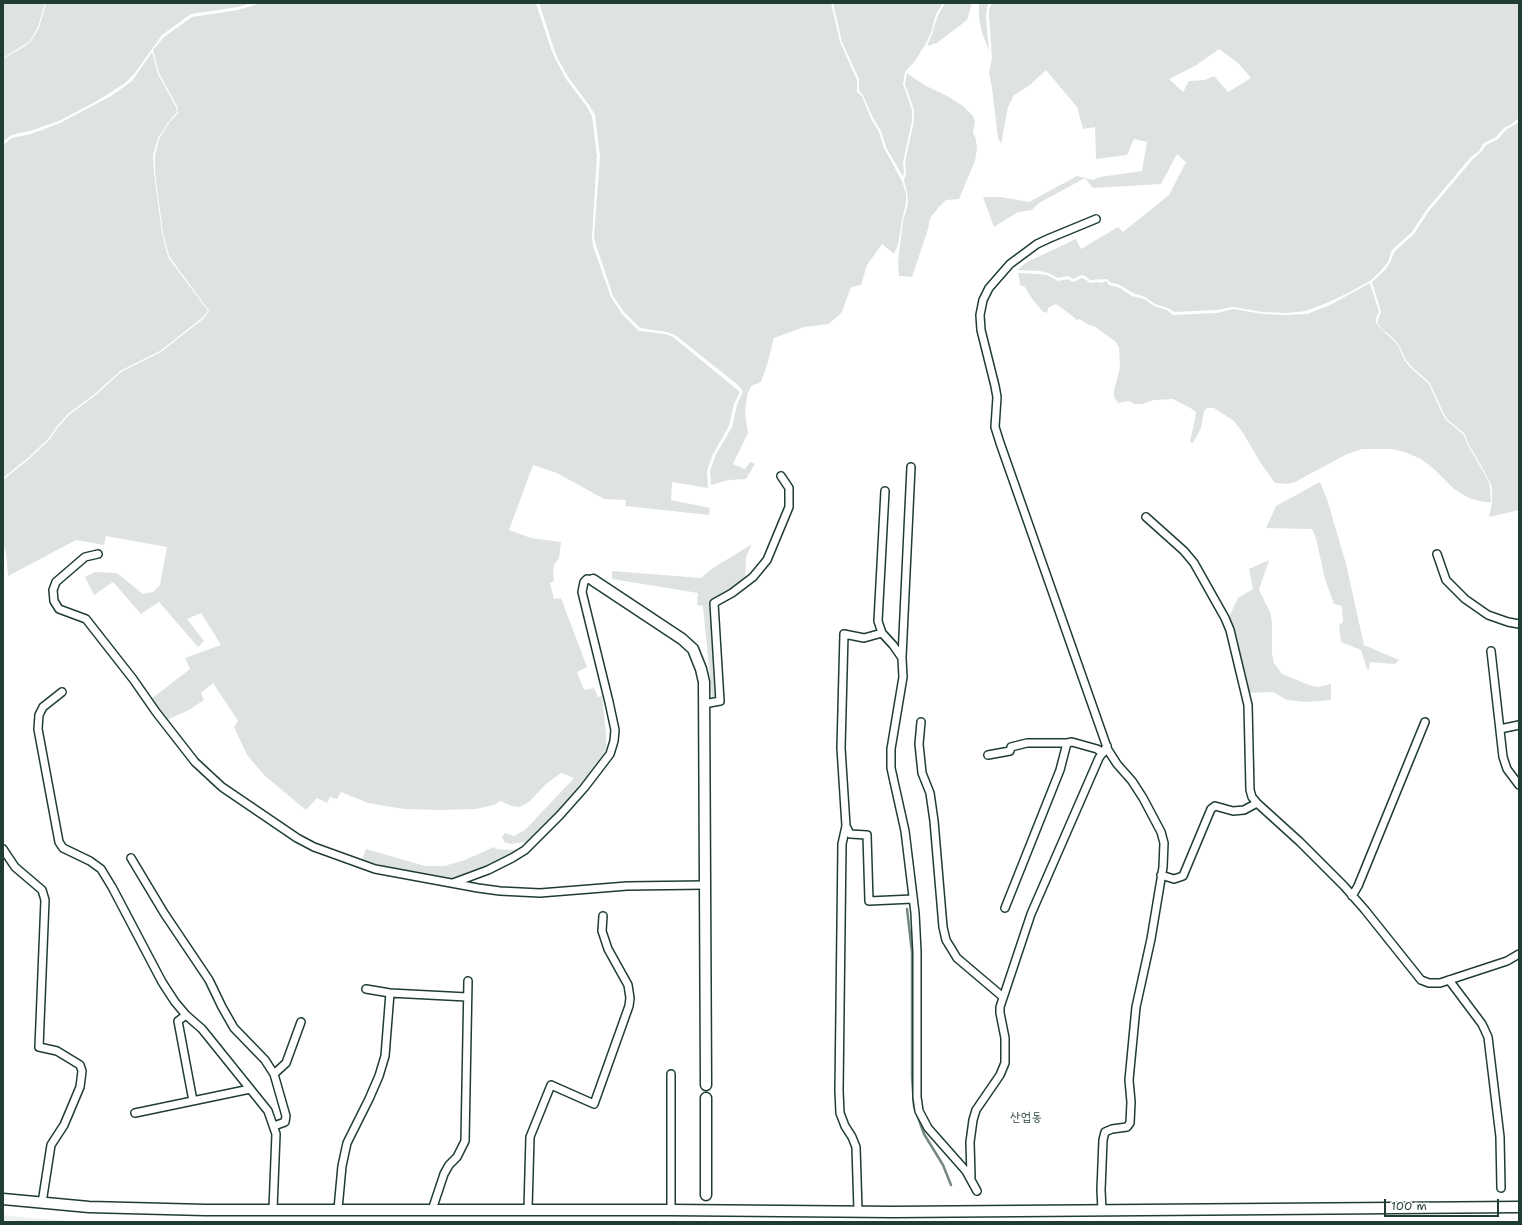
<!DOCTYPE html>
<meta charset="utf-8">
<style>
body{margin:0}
#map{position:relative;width:1522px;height:1225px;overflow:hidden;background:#fff;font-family:"Shantell Sans",sans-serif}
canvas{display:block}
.frame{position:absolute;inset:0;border:4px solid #1f3d34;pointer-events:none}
.scale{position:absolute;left:1384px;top:1199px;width:115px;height:18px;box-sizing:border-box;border:2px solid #1f3d34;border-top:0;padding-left:5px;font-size:12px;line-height:14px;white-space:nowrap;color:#1f3d34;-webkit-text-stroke:3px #fff;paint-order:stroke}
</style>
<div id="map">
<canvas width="1522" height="1225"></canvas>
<div class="frame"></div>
<div class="scale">100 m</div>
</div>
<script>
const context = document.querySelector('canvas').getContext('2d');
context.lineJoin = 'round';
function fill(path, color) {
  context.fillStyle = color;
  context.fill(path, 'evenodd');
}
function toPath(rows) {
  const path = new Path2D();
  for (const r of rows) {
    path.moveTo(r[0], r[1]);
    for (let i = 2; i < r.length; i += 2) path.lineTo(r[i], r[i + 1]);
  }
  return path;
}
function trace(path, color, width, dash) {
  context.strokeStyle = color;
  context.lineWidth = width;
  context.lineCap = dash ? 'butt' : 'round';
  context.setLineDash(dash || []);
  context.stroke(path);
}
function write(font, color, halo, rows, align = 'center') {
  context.font = font + ' "Shantell Sans","Poor Story",sans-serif';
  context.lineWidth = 3;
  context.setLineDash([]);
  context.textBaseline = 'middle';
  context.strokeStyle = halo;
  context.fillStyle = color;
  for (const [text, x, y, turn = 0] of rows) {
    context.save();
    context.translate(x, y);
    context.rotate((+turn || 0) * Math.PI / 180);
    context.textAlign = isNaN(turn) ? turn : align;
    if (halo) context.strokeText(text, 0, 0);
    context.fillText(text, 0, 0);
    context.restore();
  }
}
fill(toPath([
 [3,1215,30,1218,86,1222,3,1222]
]), '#eef1f0');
fill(toPath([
 [3,3,45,3,38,27,30,41,3,58],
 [46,3,252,3,238,7,191,14,162,35,135,73,124,84,95,102,59,121,30,131,11,135,3,142,3,59,25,46,31,41,39,28],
 [261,3,536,3,551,49,556,60,566,79,587,107,592,116,597,156,592,237,593,246,611,297,622,314,639,331,666,334,673,337,740,392,734,404,729,426,713,454,707,471,708,488,672,482,671,500,710,508,709,515,625,506,626,500,604,499,557,473,533,465,509,530,531,538,561,542,559,558,554,565,553,571,554,581,550,583,554,599,561,598,587,667,577,672,584,690,594,688,598,697,602,696,606,734,606,749,595,768,564,807,534,838,526,842,510,844,504,842,502,837,505,833,514,836,525,830,574,778,561,773,546,784,529,802,520,807,512,806,500,801,494,805,476,809,439,810,404,809,368,803,341,792,337,799,330,797,327,803,317,798,306,810,264,775,247,755,234,727,238,721,213,683,201,693,204,700,189,710,167,720,151,699,190,669,185,658,221,645,201,613,187,619,204,641,198,647,159,602,141,614,113,582,94,595,85,577,95,572,117,573,143,594,153,592,160,585,167,547,106,536,104,545,76,540,8,576,6,553,3,543,3,480,29,459,50,439,58,427,69,415,97,394,121,372,161,352,203,319,209,311,169,256,163,233,155,173,155,155,159,139,168,124,178,113,177,106,159,73,153,50,164,37,192,17,238,10],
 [539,3,831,3,840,42,857,80,857,92,862,96,871,119,879,132,884,148,902,181,906,193,906,203,902,220,898,245,894,254,882,244,867,265,861,285,851,287,842,312,829,324,804,327,774,338,768,362,761,382,751,386,747,396,745,414,748,433,733,464,745,469,750,462,755,464,746,479,729,480,711,485,710,471,715,456,732,427,737,405,743,391,738,385,675,335,666,332,640,328,624,312,613,296,596,245,594,237,600,156,595,115,589,105,568,77,558,59,554,49],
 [833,3,943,3,936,14,931,33,925,45,915,61,905,72,903,84,912,110,912,121,903,162,904,172,903,177,886,147,881,131,873,118,863,95,859,91,859,79,842,42],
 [945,3,972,3,967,20,937,43,927,46,932,34,938,15],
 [979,3,989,3,987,8,986,17,989,51,982,33,979,17],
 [992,3,1519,3,1519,118,1512,124,1504,128,1496,137,1484,143,1479,151,1471,157,1427,209,1412,232,1392,250,1388,262,1378,274,1370,281,1348,293,1329,302,1306,311,1286,313,1263,312,1233,307,1217,310,1174,312,1168,308,1155,304,1145,297,1133,293,1118,284,1111,283,1107,279,1090,280,1085,276,1082,275,1073,279,1068,276,1058,278,1048,273,1040,271,1017,270,1027,262,1076,239,1081,249,1118,227,1123,232,1169,195,1186,162,1177,154,1161,184,1093,188,1085,178,1039,203,1032,210,1018,212,994,227,983,197,1001,197,1029,202,1077,176,1093,180,1100,177,1142,171,1147,142,1134,139,1127,155,1096,159,1095,127,1083,129,1077,107,1046,70,1030,85,1014,95,1008,107,1001,144,998,138,992,88,989,73,992,58,989,17,989,9],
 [1219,49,1238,63,1251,78,1228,92,1214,76,1205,80,1189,81,1183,92,1169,79,1195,66],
 [152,52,158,74,176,107,177,112,167,124,158,138,153,155,154,173,162,233,168,257,208,311,202,318,160,351,120,371,96,393,68,414,57,426,49,438,28,458,3,478,3,145,12,138,31,134,60,123,111,96,132,81],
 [907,73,924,85,949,97,963,106,973,116,975,121,973,132,976,140,977,149,975,161,959,199,946,200,939,207,930,218,928,229,912,277,899,276,898,262,903,221,908,203,907,192,904,181,906,172,905,162,914,121,914,110,905,84],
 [1519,122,1519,510,1489,517,1492,503,1492,488,1490,482,1474,453,1469,446,1465,434,1447,419,1442,410,1430,383,1413,368,1406,360,1399,345,1389,334,1384,331,1377,323,1381,312,1372,282,1384,271,1391,261,1394,252,1414,234,1429,211,1473,159,1481,152,1486,145,1498,139,1506,130],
 [1018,273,1039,274,1047,275,1058,281,1068,279,1073,282,1082,278,1086,280,1090,283,1097,282,1102,283,1106,281,1109,285,1120,288,1132,296,1144,299,1154,306,1167,310,1173,315,1217,313,1233,309,1263,314,1286,315,1307,314,1330,305,1370,283,1379,312,1376,318,1376,323,1383,331,1388,335,1398,345,1405,361,1412,369,1429,384,1441,411,1446,420,1464,435,1468,446,1473,454,1489,482,1490,489,1491,502,1484,502,1469,498,1454,489,1435,470,1421,459,1405,452,1391,449,1362,449,1347,454,1295,482,1288,484,1275,483,1262,465,1243,433,1234,421,1214,408,1207,408,1204,411,1201,428,1193,443,1190,442,1195,419,1196,412,1192,409,1173,399,1154,400,1142,404,1135,404,1128,401,1118,403,1114,397,1114,390,1120,368,1119,348,1116,342,1094,326,1089,325,1079,319,1077,320,1062,308,1056,304,1048,308,1047,313,1042,311,1030,296,1025,287,1020,285],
 [1320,482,1327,499,1346,564,1364,645,1399,660,1395,664,1370,662,1369,670,1367,669,1361,650,1341,642,1339,625,1343,622,1342,606,1334,604,1325,579,1316,538,1312,529,1266,528,1276,506],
 [752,544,746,557,745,579,713,602,717,697,712,698,703,606,697,605,698,593,612,579,612,571,701,578,710,570],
 [1269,560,1259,590,1270,612,1272,622,1272,653,1274,663,1282,674,1309,685,1318,687,1331,684,1331,700,1306,702,1287,700,1273,692,1248,693,1235,630,1229,617,1238,598,1253,589,1249,569],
 [494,847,496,849,509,850,521,849,504,858,471,872,454,878,442,879,401,871,362,860,366,849,425,866,444,866,465,860]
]), '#dee3e2');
trace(toPath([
 [907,909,912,952,912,1077,914,1106,924,1134,943,1165,951,1185]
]), '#758883', 2.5);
const street = toPath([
 [1096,219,1050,238,1037,244,1010,264,989,288,983,300,980,315,981,330,995,386,997,397,995,427,1000,443,1108,750,1117,764,1132,781,1143,798,1161,832,1164,843,1163,867,1151,939,1136,1007,1129,1080,1131,1102,1130,1123,1127,1127,1112,1129,1105,1132,1103,1140,1101,1190,1102,1210],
 [885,491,878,621,882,633,893,645,902,658,903,677,891,749,891,768,905,831,915,913,917,952,917,1097,919,1111,928,1128,966,1171,977,1191],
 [1146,517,1184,551,1194,563,1225,618,1230,630,1248,705,1250,790,1252,797,1257,803,1300,842,1344,886,1365,910,1421,980,1429,983,1440,983,1507,961,1519,954],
 [98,554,85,557,56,582,53,590,54,601,59,609,86,619,133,679,156,712,195,762,222,787,297,838,314,847,375,869,478,888,500,891,540,893,627,886,705,885],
 [1437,554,1446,580,1465,599,1488,615,1508,622,1519,624],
 [1491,651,1503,757,1507,769,1519,785],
 [902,657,911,467],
 [62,692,43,707,39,715,38,729,59,842,63,848,90,861,101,869,112,887,162,982,175,1002,186,1015,202,1029,268,1111,276,1134,273,1209],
 [704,704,720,701,714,603,732,593,753,577,767,560,789,507,789,488,781,476],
 [921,722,919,744,922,773,930,793,934,821,943,927,946,940,957,958,1003,997],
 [1500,729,1519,725],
 [988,755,1010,751,1011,747,1027,743,1067,743,1072,742,1097,749,1103,753],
 [846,826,850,834,867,835,869,901,913,899],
 [3,849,15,867,42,890,45,900,39,1047,57,1051,80,1065,82,1071,80,1087,64,1125,51,1145,42,1203],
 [131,858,164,913,209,980,222,1007,234,1028,265,1060,274,1074,286,1116,285,1122,274,1126],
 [1161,875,1174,879,1183,876,1211,809,1215,806,1233,811,1244,810,1257,803],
 [453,883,488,870,512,858,525,850,560,815,584,788,610,754,614,741,615,730,609,702,582,592,584,582,587,579,593,580],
 [1352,896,1358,886,1425,722],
 [1005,908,1060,770,1067,743],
 [1449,980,1482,1024,1488,1037,1500,1137,1501,1188],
 [366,989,390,993,467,997],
 [186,1015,178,1021,193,1101],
 [274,1074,286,1063,301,1022],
 [671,1074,671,1210],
 [135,1113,250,1089],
 [971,1177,970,1142,973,1120,976,1110,1000,1075,1005,1063,1005,1038,1000,1013,1000,1007,1031,914,1099,758,1107,746],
 [338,1209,342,1166,347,1143,369,1099,379,1076,385,1056,390,993],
 [528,1209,530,1137,551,1085,594,1104,629,1006,630,998,628,985,608,949,602,931,603,916],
 [432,1210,444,1174,449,1165,457,1157,465,1141,468,981],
 [858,1211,856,1147,852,1137,845,1126,840,1113,839,1091,842,844,846,826,841,748,844,634,864,638,882,633]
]);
const secondary = toPath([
 [593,580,682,639,693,649,701,669,704,682,706,1085],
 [706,1098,706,1195],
 [3,1199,89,1207,205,1210,671,1210,893,1212,1519,1207]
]);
trace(street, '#1f3d34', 10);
trace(secondary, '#1f3d34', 13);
trace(street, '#fff', 7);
trace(secondary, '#fff', 10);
write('13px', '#1f3d34', '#fff', [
 ["산업동",1026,1118]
]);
</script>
